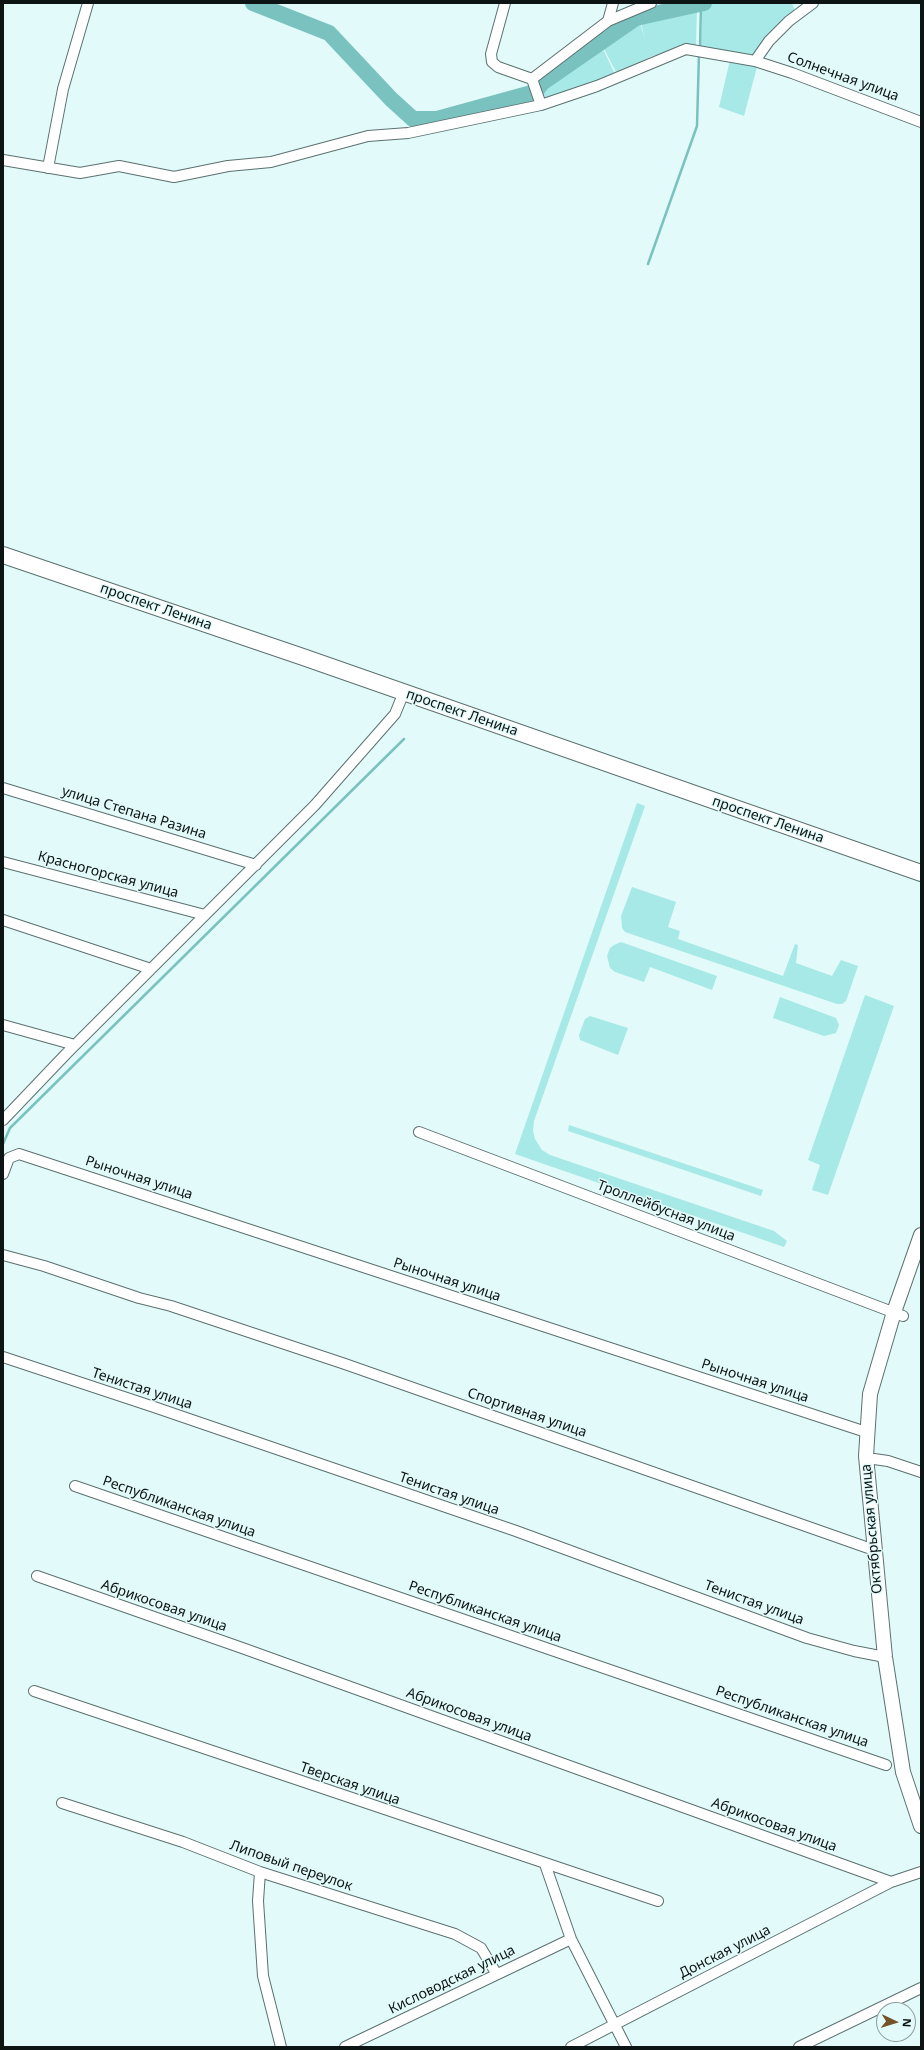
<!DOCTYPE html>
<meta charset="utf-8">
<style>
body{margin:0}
#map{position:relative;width:924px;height:2050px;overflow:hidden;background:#e2faf9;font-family:"Noto Sans",sans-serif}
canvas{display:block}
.frame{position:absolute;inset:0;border:4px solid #0c1414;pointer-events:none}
.north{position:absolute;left:876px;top:2002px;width:40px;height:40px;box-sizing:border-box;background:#e2faf9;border:1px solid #8c9e9d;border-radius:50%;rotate:94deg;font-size:11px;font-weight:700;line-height:16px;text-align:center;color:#0c1414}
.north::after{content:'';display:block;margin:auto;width:14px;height:18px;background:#74522a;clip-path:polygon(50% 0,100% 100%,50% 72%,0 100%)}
</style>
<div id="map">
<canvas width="924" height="2050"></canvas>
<div class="frame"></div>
<div class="north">N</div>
</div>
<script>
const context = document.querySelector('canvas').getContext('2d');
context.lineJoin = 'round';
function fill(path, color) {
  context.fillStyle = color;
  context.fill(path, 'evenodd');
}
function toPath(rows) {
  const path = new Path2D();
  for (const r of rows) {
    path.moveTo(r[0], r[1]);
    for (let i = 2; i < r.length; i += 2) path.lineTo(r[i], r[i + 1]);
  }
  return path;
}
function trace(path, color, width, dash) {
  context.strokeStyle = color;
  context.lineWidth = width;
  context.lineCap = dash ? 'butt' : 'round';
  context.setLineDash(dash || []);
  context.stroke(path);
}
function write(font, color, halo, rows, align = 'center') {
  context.font = font + ' "Noto Sans",sans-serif';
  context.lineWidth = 3;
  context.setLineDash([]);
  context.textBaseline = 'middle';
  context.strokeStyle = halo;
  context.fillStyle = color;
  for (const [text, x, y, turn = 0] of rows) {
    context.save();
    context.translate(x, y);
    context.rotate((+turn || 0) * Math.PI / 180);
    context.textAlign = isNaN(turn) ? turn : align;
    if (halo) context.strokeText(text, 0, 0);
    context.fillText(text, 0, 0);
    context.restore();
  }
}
fill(toPath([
 [711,3,792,3,795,11,753,58,701,48,702,5],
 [697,8,696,46,686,46,650,57,617,74,602,45,639,20,645,39,640,20],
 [601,45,615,74,542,102,539,89],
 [730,60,757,67,744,116,719,107],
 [637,803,645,806,534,1121,533,1131,535,1139,542,1150,550,1155,774,1231,787,1241,784,1247,515,1154],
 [632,887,676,902,668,927,680,931,678,939,783,976,795,944,798,945,796,963,832,976,841,960,858,966,846,1001,842,1004,837,1004,625,932,622,928,621,916],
 [621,942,717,976,712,990,650,967,644,982,615,972,610,968,607,956,610,948,614,945],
 [865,995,894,1006,828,1195,812,1190,820,1165,808,1160],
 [780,997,836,1018,839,1025,836,1033,824,1036,773,1018],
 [590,1016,628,1028,618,1055,580,1040,579,1035,585,1019],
 [569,1125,763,1190,761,1196,568,1131]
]), '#a7e9e6');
trace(toPath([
 [700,48,701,4],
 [648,264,697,126,699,53],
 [3,1144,10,1128,404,739]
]), '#79c2bf', 2.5);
trace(toPath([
 [253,3,329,33,391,99,413,119,437,119,535,92,542,83,636,18,704,3]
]), '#79c2bf', 16);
const street = toPath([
 [505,3,491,54,492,62,498,67,532,79],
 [608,21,651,3],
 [755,61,769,41,789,21,813,3],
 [532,79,608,21,613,3],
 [532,79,541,105],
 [3,160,80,173,119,166,174,177,228,166,271,162,368,136,408,133,541,105,597,86,686,49,755,61,792,73,921,122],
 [48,168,63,89,88,3],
 [3,788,256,865],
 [3,862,205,915],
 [3,920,151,969],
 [3,1025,75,1045],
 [3,1120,66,1054,315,805,395,714,404,692],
 [419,1132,903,1316],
 [3,1174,9,1158,19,1154,866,1432],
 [3,1255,44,1266,139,1298,171,1306,345,1364,874,1550],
 [3,1357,154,1407,516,1531,807,1638,854,1651,885,1657],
 [874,1459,888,1461,921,1472],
 [75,1486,886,1765],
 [37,1576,245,1649,891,1882],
 [34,1691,658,1901],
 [62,1803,183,1842,260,1872,455,1934,481,1948,496,1973],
 [545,1864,571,1939,626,2047],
 [260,1872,258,1901,263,1976,281,2047],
 [345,2047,571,1939],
 [571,2047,891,1882,921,1872],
 [799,2047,921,1988]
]);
const secondary = toPath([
 [921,1235,894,1312,870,1394,866,1456,885,1657,903,1772,921,1826]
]);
const primary = toPath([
 [3,555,303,657,921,873]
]);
trace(street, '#5b7170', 12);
trace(secondary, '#5b7170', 16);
trace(primary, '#5b7170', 18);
trace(street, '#fff', 10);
trace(secondary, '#fff', 14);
trace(primary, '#fff', 16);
write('14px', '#0c1414', '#e2faf9', [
 ["Солнечная улица",843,77,20],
 ["проспект Ленина",156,607,19],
 ["проспект Ленина",462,713,19],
 ["улица Степана Разина",134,813,17],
 ["проспект Ленина",768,820,19],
 ["Красногорская улица",108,875,15],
 ["Рыночная улица",139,1178,18],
 ["Троллейбусная улица",666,1211,21],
 ["Рыночная улица",447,1280,18],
 ["Рыночная улица",755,1381,18],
 ["Тенистая улица",142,1389,18],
 ["Спортивная улица",527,1413,19],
 ["Тенистая улица",449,1494,19],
 ["Республиканская улица",179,1507,19],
 ["Октябрьская улица",872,1529,-95],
 ["Тенистая улица",754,1603,20],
 ["Абрикосовая улица",164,1606,19],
 ["Республиканская улица",485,1612,19],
 ["Абрикосовая улица",469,1715,20],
 ["Республиканская улица",792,1717,19],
 ["Тверская улица",350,1784,19],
 ["Абрикосовая улица",774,1825,20],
 ["Липовый переулок",291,1866,19],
 ["Донская улица",725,1952,-27],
 ["Кисловодская улица",452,1980,-26]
]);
</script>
